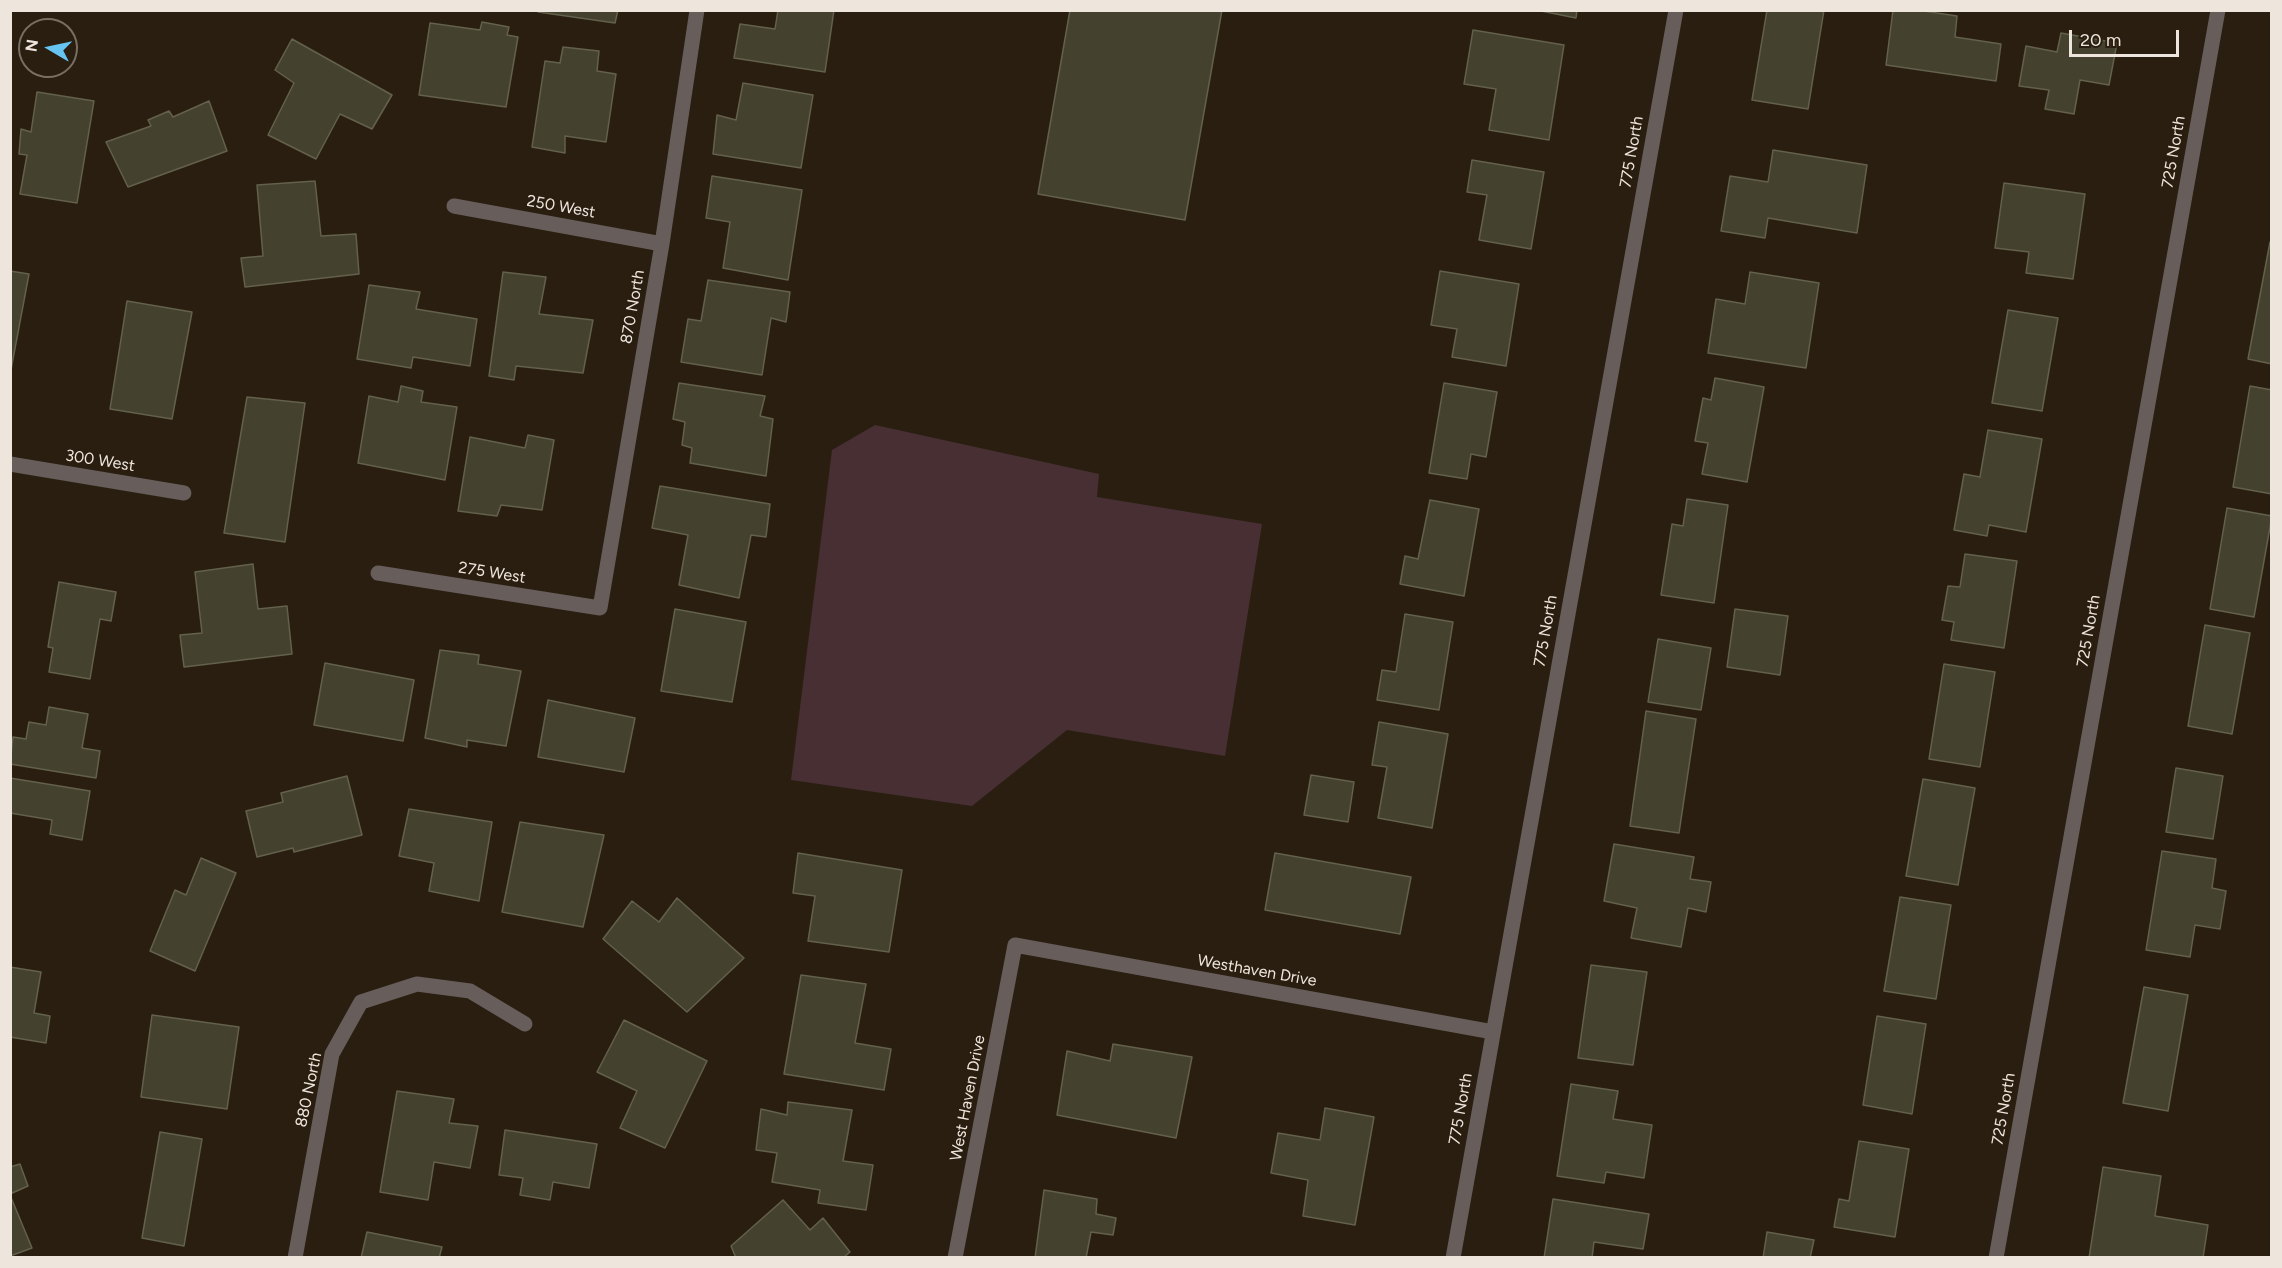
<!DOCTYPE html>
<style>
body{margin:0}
#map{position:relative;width:2282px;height:1268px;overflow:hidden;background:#2a1e10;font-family:Figtree,sans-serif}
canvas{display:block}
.frame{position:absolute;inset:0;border:12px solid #eee5dc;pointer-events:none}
.north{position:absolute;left:18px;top:18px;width:60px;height:60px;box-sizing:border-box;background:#2a1e10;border:2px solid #786e62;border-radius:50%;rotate:279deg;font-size:16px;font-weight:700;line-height:24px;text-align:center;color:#eee5dc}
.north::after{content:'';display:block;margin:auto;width:21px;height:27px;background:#67c4f0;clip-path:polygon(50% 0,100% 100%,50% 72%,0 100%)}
.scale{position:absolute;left:2069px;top:30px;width:110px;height:27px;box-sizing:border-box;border:3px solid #eee5dc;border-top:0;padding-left:8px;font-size:18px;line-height:21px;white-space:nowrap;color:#eee5dc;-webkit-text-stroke:4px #2a1e10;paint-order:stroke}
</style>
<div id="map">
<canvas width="2282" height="1268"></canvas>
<div class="frame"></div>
<div class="north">N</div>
<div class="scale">20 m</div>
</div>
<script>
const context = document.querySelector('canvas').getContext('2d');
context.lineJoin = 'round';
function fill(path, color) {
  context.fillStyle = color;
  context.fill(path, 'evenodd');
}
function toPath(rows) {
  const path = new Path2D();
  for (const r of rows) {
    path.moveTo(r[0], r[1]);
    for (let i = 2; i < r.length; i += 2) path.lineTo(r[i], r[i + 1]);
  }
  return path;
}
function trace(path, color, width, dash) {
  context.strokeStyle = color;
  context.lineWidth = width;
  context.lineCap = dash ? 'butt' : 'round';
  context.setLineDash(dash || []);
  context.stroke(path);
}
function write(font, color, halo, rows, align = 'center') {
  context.font = font + ' Figtree,sans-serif';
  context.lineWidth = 4.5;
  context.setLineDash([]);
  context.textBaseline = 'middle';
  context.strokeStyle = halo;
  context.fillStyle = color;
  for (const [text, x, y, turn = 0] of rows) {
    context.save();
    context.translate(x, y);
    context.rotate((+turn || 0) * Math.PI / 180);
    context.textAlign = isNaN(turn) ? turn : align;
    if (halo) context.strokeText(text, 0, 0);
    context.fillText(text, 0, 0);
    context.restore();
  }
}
fill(toPath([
 [875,425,1099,474,1097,497,1262,524,1225,756,1067,730,972,806,791,780,832,450]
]), '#472f34');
const building = toPath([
 [538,10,618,10,615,23,538,12,538,10],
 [778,10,834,10,825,72,734,58,740,24,775,29,778,10],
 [1070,10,1222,10,1185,220,1038,194,1070,10],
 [1536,10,1577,10,1576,18,1536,10],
 [1767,10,1824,10,1808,109,1752,100,1767,10],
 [1893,10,1917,10,1957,16,1955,37,2001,44,1996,81,1886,65,1893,10],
 [482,22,509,27,507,35,518,37,506,107,419,95,430,23,480,30,482,22],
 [1473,30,1564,45,1549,140,1489,130,1496,89,1464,84,1473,30],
 [2061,33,2117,43,2109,85,2080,80,2074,114,2045,109,2049,90,2019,86,2026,46,2057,52,2061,33],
 [292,39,392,95,372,129,340,114,316,159,268,135,294,83,275,70,292,39],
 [563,47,599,51,597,71,616,74,606,142,565,136,565,153,532,147,545,61,560,63,563,47],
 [743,83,813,95,801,168,713,154,717,115,736,120,743,83],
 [37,92,94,101,77,203,20,194,27,155,19,154,21,129,31,132,37,92],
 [209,101,227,151,128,187,106,142,151,126,148,120,169,111,173,117,209,101],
 [1773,150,1867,165,1857,233,1768,218,1765,238,1721,231,1730,176,1768,182,1773,150],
 [1472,160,1544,172,1531,249,1479,240,1487,195,1467,192,1472,160],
 [712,176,802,190,788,280,723,268,730,222,706,218,712,176],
 [315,181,321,236,356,234,359,274,245,287,241,258,263,256,257,185,315,181],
 [2004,183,2085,194,2073,279,2026,273,2029,252,1995,248,2004,183],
 [2270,242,2272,243,2272,364,2248,359,2270,242],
 [10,271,29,274,10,375,10,271],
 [1440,271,1519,284,1506,366,1452,357,1457,329,1431,325,1440,271],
 [503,272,546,277,539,314,593,320,583,373,516,366,514,380,489,376,503,272],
 [1750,272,1819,283,1806,368,1708,353,1716,299,1745,304,1750,272],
 [708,280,790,292,786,322,771,318,762,375,681,362,688,319,701,321,708,280],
 [369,285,420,292,416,309,477,319,470,366,413,357,411,368,357,359,369,285],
 [127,301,192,312,172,419,110,409,127,301],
 [2008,310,2058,318,2042,411,1992,403,2008,310],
 [1715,378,1764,387,1747,482,1702,474,1708,443,1695,441,1703,398,1711,400,1715,378],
 [679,383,765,396,760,416,773,419,766,476,690,463,692,448,682,445,685,422,673,419,679,383],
 [1444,383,1497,392,1486,457,1471,454,1467,479,1429,473,1444,383],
 [401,386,423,391,421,402,457,407,445,480,358,463,369,396,398,402,401,386],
 [2250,386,2272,390,2272,494,2233,487,2250,386],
 [247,397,305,403,285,542,224,533,247,397],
 [1988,430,2042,439,2026,532,1989,525,1987,536,1954,530,1964,474,1980,477,1988,430],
 [528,435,554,440,542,510,501,505,497,516,458,511,470,437,525,448,528,435],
 [660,486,770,504,766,537,751,535,739,598,679,585,688,535,652,528,660,486],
 [1687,499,1728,505,1714,603,1661,595,1672,524,1683,526,1687,499],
 [1430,500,1479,509,1464,596,1400,584,1405,556,1418,559,1430,500],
 [2227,508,2272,516,2254,617,2210,609,2227,508],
 [1965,554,2017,561,2004,648,1951,640,1954,622,1942,620,1948,586,1960,587,1965,554],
 [253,564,258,609,287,606,292,654,184,667,180,635,202,633,195,572,253,564],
 [59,582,116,592,111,621,100,619,90,679,49,672,53,648,48,647,59,582],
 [675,609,746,622,732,702,661,691,675,609],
 [1735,609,1788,616,1780,675,1727,667,1735,609],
 [1405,614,1453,622,1439,710,1377,700,1382,670,1396,672,1405,614],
 [2205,625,2250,633,2232,734,2188,726,2205,625],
 [1658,639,1711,648,1701,710,1648,702,1658,639],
 [440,650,479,655,478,664,521,671,506,746,467,740,467,747,425,738,440,650],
 [325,663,414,680,403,741,314,725,325,663],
 [1944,664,1995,672,1980,767,1929,759,1944,664],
 [548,700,635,718,624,772,538,757,548,700],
 [49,707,88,714,82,748,100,751,96,778,10,764,13,737,26,739,29,722,46,725,49,707],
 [1646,711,1696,719,1679,833,1630,826,1646,711],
 [1379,722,1448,734,1432,828,1378,818,1387,767,1372,765,1379,722],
 [2176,768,2223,776,2213,839,2166,832,2176,768],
 [1311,775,1354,782,1348,822,1304,815,1311,775],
 [347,776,362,835,294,852,293,848,257,857,246,811,283,802,281,793,347,776],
 [10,778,90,791,82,840,50,834,52,820,10,813,10,778],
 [1923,779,1975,788,1958,885,1906,876,1923,779],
 [409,809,492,822,479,901,429,891,434,863,399,856,409,809],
 [520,822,604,835,583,927,502,912,520,822],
 [1614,844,1694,857,1690,879,1711,882,1706,912,1688,908,1681,947,1631,938,1637,908,1604,901,1614,844],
 [2162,851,2216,859,2212,888,2226,891,2220,929,2195,925,2190,957,2146,950,2162,851],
 [798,853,902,870,889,952,808,941,815,896,793,893,798,853],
 [1275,853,1411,877,1400,934,1265,910,1275,853],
 [201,858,236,873,195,971,150,951,175,890,186,895,201,858],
 [1900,897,1951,905,1936,999,1884,991,1900,897],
 [677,898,744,958,687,1012,603,939,632,901,659,922,677,898],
 [1591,965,1647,972,1633,1065,1578,1058,1591,965],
 [10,967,41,972,34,1013,50,1016,46,1043,10,1037,10,967],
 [801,975,866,984,855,1043,891,1049,884,1090,784,1074,801,975],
 [2144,987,2188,995,2168,1111,2123,1103,2144,987],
 [152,1015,239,1027,227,1109,141,1097,152,1015],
 [1877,1016,1926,1024,1912,1114,1863,1105,1877,1016],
 [624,1020,707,1061,665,1148,620,1128,637,1091,597,1072,624,1020],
 [1113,1044,1192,1057,1176,1138,1057,1115,1067,1051,1110,1061,1113,1044],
 [1571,1084,1618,1091,1613,1119,1652,1125,1644,1178,1606,1172,1604,1183,1557,1176,1571,1084],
 [397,1091,454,1099,449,1123,478,1126,470,1168,434,1162,428,1200,380,1192,397,1091],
 [788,1102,852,1110,843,1161,873,1165,866,1210,818,1203,820,1190,772,1182,777,1153,756,1150,761,1109,787,1115,788,1102],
 [1325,1108,1374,1117,1355,1225,1303,1216,1308,1180,1271,1173,1278,1133,1320,1140,1325,1108],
 [505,1130,597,1144,589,1188,553,1182,550,1200,520,1195,523,1178,499,1175,505,1130],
 [160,1132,202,1139,184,1246,142,1238,160,1132],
 [1859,1141,1909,1149,1895,1237,1834,1227,1839,1199,1849,1201,1859,1141],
 [20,1164,28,1186,10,1194,10,1167,20,1164],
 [2103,1167,2161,1176,2155,1216,2208,1225,2203,1258,2089,1258,2103,1167],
 [1044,1190,1097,1199,1096,1214,1116,1218,1113,1235,1091,1232,1086,1258,1035,1258,1044,1190],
 [10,1195,32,1248,10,1256,10,1195],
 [1553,1199,1649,1214,1643,1249,1594,1242,1592,1258,1544,1258,1553,1199],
 [783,1200,810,1230,823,1218,850,1252,843,1258,736,1258,731,1246,783,1200],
 [367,1232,442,1247,439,1258,361,1258,367,1232],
 [1767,1232,1814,1240,1810,1258,1763,1258,1767,1232]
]);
fill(building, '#44422e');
trace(building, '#63604c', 1.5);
trace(toPath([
 [454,206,662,244],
 [10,464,184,493],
 [378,573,600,608,662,244,697,10],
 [295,1258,332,1054,361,1002,417,984,470,991,525,1024],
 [955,1258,1015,945,1493,1032],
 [1453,1258,1676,10],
 [1996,1258,2218,10]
]), '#675d5a', 15);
write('16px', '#eee5dc', '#2a1e10', [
 ["775 North",1632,152,-80],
 ["725 North",2174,152,-80],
 ["250 West",561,207,10],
 ["870 North",633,307,-80],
 ["300 West",100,461,9],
 ["275 West",492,573,9],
 ["775 North",1546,631,-80],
 ["725 North",2089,631,-80],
 ["Westhaven Drive",1257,971,10],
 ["880 North",309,1090,-78],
 ["West Haven Drive",968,1098,-79],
 ["775 North",1461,1109,-80],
 ["725 North",2004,1109,-80]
]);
</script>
